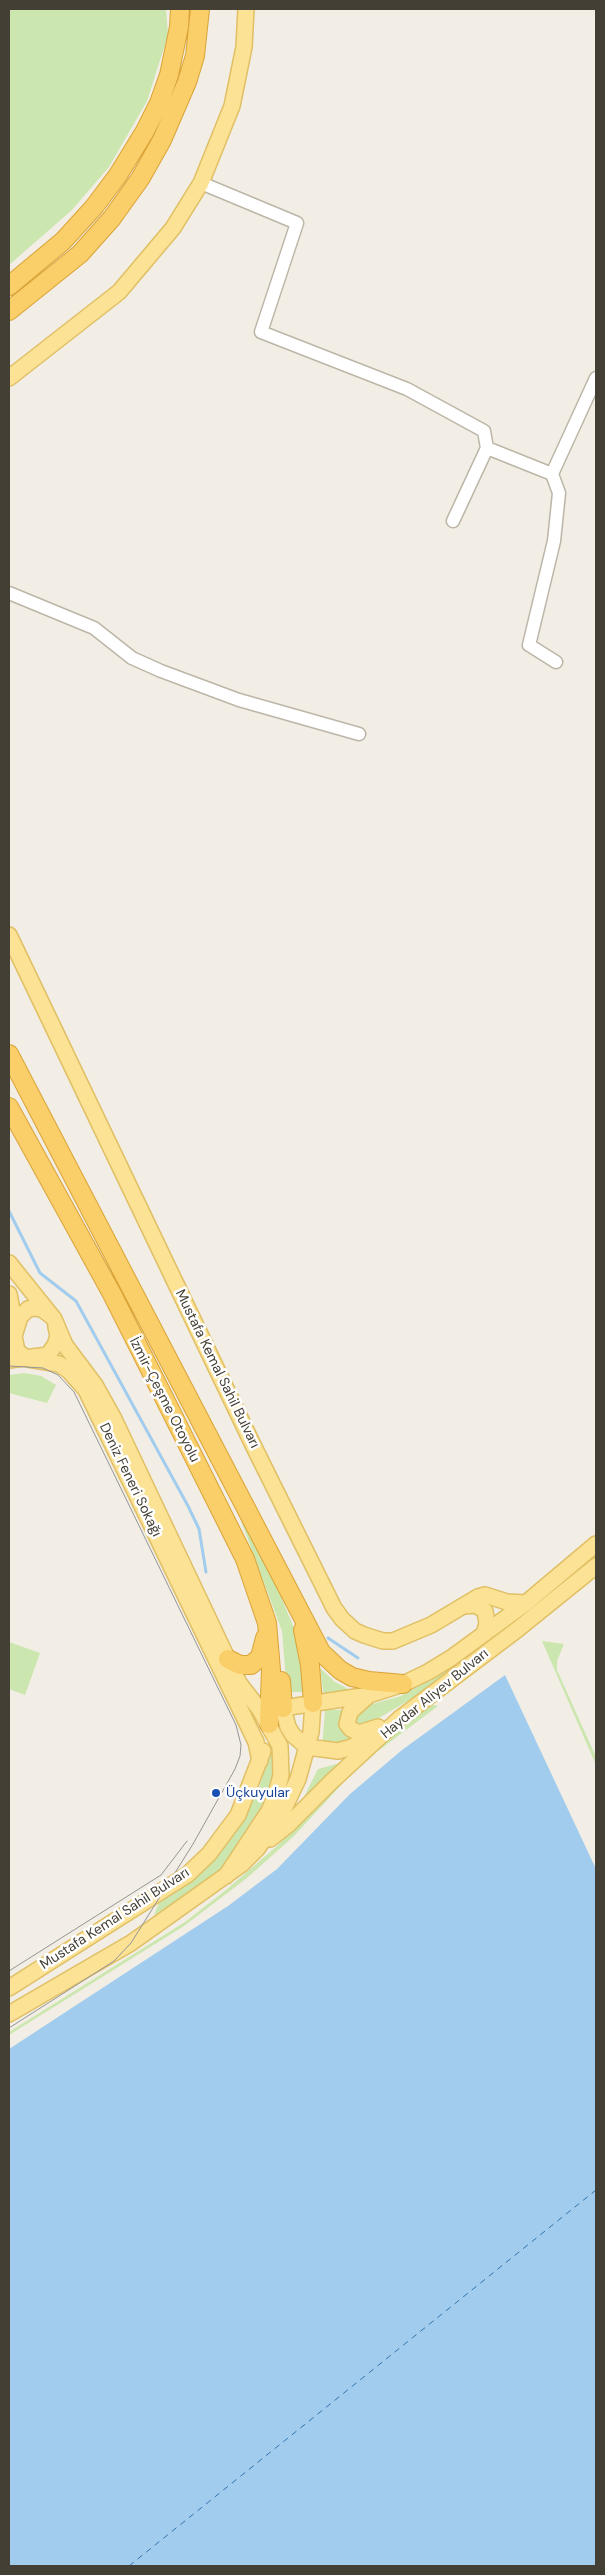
<!DOCTYPE html>
<meta charset="utf-8">
<style>
body{margin:0}
#map{position:relative;width:605px;height:2575px;overflow:hidden;background:#f2eee5;font-family:"DM Sans",sans-serif}
canvas{display:block}
.frame{position:absolute;inset:0;border:10px solid #443f35;pointer-events:none}
</style>
<div id="map">
<canvas width="605" height="2575"></canvas>
<div class="frame"></div>
</div>
<script>
const context = document.querySelector('canvas').getContext('2d');
context.lineJoin = 'round';
function fill(path, color) {
  context.fillStyle = color;
  context.fill(path, 'evenodd');
}
function toPath(rows) {
  const path = new Path2D();
  for (const r of rows) {
    path.moveTo(r[0], r[1]);
    for (let i = 2; i < r.length; i += 2) path.lineTo(r[i], r[i + 1]);
  }
  return path;
}
function trace(path, color, width, dash) {
  context.strokeStyle = color;
  context.lineWidth = width;
  context.lineCap = dash ? 'butt' : 'round';
  context.setLineDash(dash || []);
  context.stroke(path);
}
function write(font, color, halo, rows, align = 'center') {
  context.font = font + ' "DM Sans",sans-serif';
  context.lineWidth = 5;
  context.setLineDash([]);
  context.textBaseline = 'middle';
  context.strokeStyle = halo;
  context.fillStyle = color;
  for (const [text, x, y, turn = 0] of rows) {
    context.save();
    context.translate(x, y);
    context.rotate((+turn || 0) * Math.PI / 180);
    context.textAlign = isNaN(turn) ? turn : align;
    if (halo) context.strokeText(text, 0, 0);
    context.fillText(text, 0, 0);
    context.restore();
  }
}
fill(toPath([
 [9,9,166,9,168,35,147,101,109,167,72,210,9,265],
 [25,1373,41,1376,56,1385,47,1403,9,1393,9,1375],
 [234,1502,255,1534,296,1633,306,1692,287,1692,282,1631],
 [596,1553,596,1559,479,1653,411,1699,362,1728,353,1725,351,1710,401,1696,455,1662],
 [542,1641,564,1644,557,1661,557,1670,596,1757,596,1765],
 [9,1642,40,1653,25,1695,9,1689],
 [320,1668,335,1682,350,1690,324,1697],
 [429,1704,438,1706,378,1751,343,1783,294,1836,247,1878,184,1926,9,2035,9,2032,185,1922,226,1890,277,1846,374,1749],
 [325,1710,341,1710,344,1730,357,1738,322,1749],
 [271,1746,276,1760,276,1778,266,1808,225,1867,189,1896,154,1915,159,1903,177,1892,207,1867,240,1825,259,1788],
 [340,1763,304,1797,318,1769]
]), '#cbe6ae');
fill(toPath([
 [505,1675,596,1869,596,2566,9,2566,9,2049,228,1906,277,1869,350,1794,402,1750]
]), '#a2ccee');
trace(toPath([
 [9,1211,40,1273,76,1301,188,1506,199,1529,206,1572],
 [328,1638,358,1658]
]), '#a2ccee', 3);
trace(toPath([
 [129,2566,596,2190]
]), '#3174ad', 1, [6, 5]);
const minor = toPath([
 [201,183,297,223,261,332,407,389,484,431,487,448,552,474,559,493,554,541,529,645,556,662],
 [552,474,596,378],
 [453,521,487,448],
 [9,593,94,628,132,658,161,671,239,700,359,734]
]);
const major = toPath([
 [9,378,119,292,173,228,201,183,232,106,244,47,246,9],
 [9,935,253,1445,334,1608,342,1619,355,1631,364,1635,383,1641,393,1641,431,1625,478,1597,485,1595,507,1602,526,1603],
 [9,1263,54,1319,65,1345,95,1385,114,1419,239,1683,260,1710,280,1746,281,1775,276,1794,269,1811,226,1876],
 [9,1294,15,1326],
 [51,1316,42,1309,34,1308,28,1309,20,1317,14,1336,17,1351,28,1359,59,1364,69,1371,86,1390,256,1742,260,1761],
 [9,1360,48,1355,55,1345,58,1336,56,1327],
 [464,1606,476,1605,485,1611,487,1623,484,1634],
 [368,1696,350,1712,347,1724,351,1729,359,1733,378,1727],
 [272,1708,283,1708,369,1695,403,1684,428,1672,451,1658,526,1603,596,1544],
 [283,1708,288,1727,293,1735,307,1747,338,1751,352,1747,375,1735],
 [270,1839,289,1824,331,1782,399,1719,518,1629,596,1566],
 [9,1988,187,1875,209,1854,238,1815,263,1751],
 [9,2014,131,1943,242,1864,257,1849,281,1815,298,1779,311,1732,313,1703]
]);
const highway = toPath([
 [9,286,63,241,94,207,118,175,145,131,159,103,169,75,179,27,180,9],
 [9,311,80,254,112,218,140,179,162,140,187,82,195,56,200,9],
 [9,1054,321,1652,340,1670,352,1677,369,1681,403,1684],
 [9,1107,112,1294,245,1559,267,1623,271,1670,269,1724],
 [303,1630,310,1665,313,1703],
 [228,1659,240,1665,251,1665,260,1657,265,1638],
 [281,1681,283,1708]
]);
trace(minor, '#bdb6a8', 15);
trace(major, '#e0bf65', 18);
trace(highway, '#d9a338', 20);
trace(minor, '#fff', 12);
trace(major, '#fbe294', 15);
trace(highway, '#face68', 18);
trace(toPath([
 [9,1366,43,1368,58,1375,74,1392,236,1725,241,1745,240,1756,235,1769,193,1844,131,1943,114,1961,9,2028],
 [9,1971,161,1875,187,1841]
]), '#949494', 1);
for (const [x, y, r, color] of [
 [216,1793,5,"#1a4fb4"]
]) {
  const dot = new Path2D();
  dot.arc(x, y, r, 0, 2 * Math.PI);
  context.fillStyle = color;
  context.fill(dot);
  trace(dot, '#fff', 2);
}
write('14px', '#443f35', '#fff', [
 ["Mustafa Kemal Sahil Bulvarı",217,1369,64],
 ["İzmir-Çeşme Otoyolu",164,1400,63],
 ["Deniz Feneri Sokağı",130,1480,64],
 ["Haydar Aliyev Bulvarı",435,1694,-39],
 ["Mustafa Kemal Sahil Bulvarı",115,1919,-33]
]);
write('14px', '#164399', '#fff', [
 ["Üçkuyular",226,1793]
], 'left');
</script>
